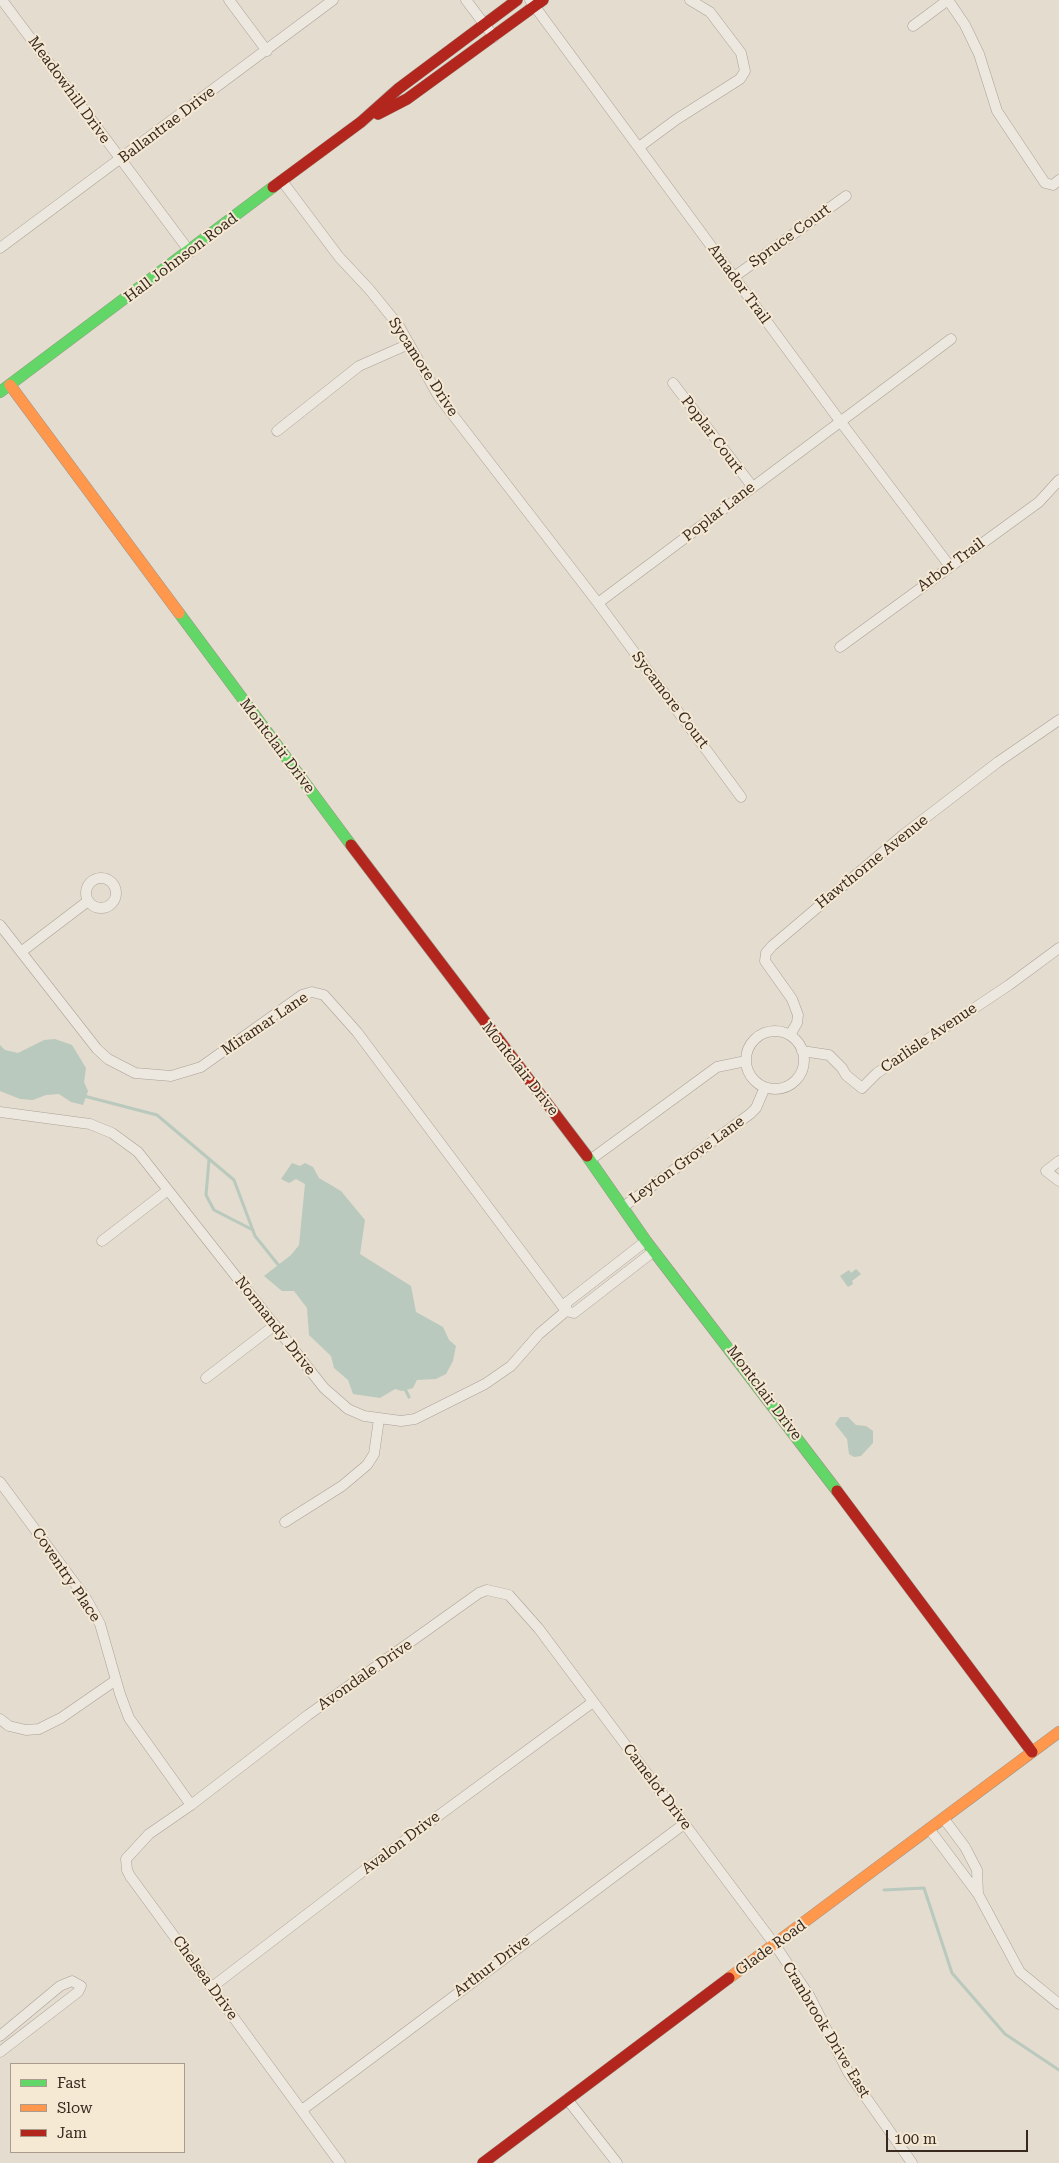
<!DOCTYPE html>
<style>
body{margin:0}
#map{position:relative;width:1059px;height:2163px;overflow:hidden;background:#e4dcce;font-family:"Roboto Serif",serif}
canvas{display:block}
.legend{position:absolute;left:10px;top:2063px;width:175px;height:90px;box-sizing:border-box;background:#f5e9d4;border:1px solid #a99c8c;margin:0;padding:6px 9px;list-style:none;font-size:15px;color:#38291f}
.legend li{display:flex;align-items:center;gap:10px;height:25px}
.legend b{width:25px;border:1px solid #a99c8c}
.scale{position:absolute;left:886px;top:2130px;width:142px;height:22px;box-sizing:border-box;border:2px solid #38291f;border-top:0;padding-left:6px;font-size:15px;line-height:18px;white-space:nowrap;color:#38291f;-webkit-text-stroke:4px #f5e9d4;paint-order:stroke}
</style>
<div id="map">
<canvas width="1059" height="2163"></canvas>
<ul class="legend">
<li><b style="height:6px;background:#63d668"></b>Fast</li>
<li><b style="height:6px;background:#ff974d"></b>Slow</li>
<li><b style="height:6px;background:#b3261e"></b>Jam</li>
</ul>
<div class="scale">100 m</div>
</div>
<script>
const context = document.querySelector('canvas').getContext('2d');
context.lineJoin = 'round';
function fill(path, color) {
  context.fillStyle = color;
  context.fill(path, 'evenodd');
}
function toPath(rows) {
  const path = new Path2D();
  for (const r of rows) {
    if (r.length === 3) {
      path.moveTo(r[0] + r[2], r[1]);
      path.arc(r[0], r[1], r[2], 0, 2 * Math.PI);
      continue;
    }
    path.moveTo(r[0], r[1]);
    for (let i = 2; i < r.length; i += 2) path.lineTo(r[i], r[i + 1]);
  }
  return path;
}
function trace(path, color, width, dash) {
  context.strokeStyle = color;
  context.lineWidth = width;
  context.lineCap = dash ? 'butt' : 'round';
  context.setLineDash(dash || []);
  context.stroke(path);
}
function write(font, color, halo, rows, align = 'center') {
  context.font = font + ' "Roboto Serif",serif';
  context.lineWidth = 4;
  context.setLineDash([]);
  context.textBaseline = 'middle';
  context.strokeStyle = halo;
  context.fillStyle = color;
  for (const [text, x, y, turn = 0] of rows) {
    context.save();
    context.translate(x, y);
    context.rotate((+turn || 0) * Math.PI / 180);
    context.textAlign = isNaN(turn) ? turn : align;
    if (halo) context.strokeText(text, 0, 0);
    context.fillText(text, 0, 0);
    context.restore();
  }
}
fill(toPath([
 [55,1039,72,1045,86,1068,84,1082,88,1091,83,1105,71,1102,59,1094,46,1095,33,1100,20,1099,0,1091,0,1045,5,1050,18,1053,44,1040],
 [292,1163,300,1166,305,1163,313,1167,319,1178,341,1191,365,1220,360,1254,411,1286,416,1312,443,1327,449,1340,456,1346,453,1361,446,1374,436,1379,417,1380,413,1388,402,1391,395,1389,380,1398,353,1394,348,1380,334,1368,331,1356,309,1335,307,1308,294,1291,282,1291,264,1276,291,1255,299,1245,305,1184,296,1179,289,1183,281,1179],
 [856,1269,861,1274,852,1281,853,1284,848,1287,840,1276,849,1270,851,1273],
 [840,1417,848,1417,856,1425,866,1426,873,1431,873,1443,861,1456,854,1457,849,1454,847,1439,835,1424]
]), '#b9c9be');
trace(toPath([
 [84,1096,157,1115,234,1180,255,1236,280,1267],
 [209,1160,206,1195,214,1210,253,1230],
 [404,1387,409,1397],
 [884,1890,924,1888,952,1973,1005,2034,1059,2070]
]), '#b9c9be', 3);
const street = toPath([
 [2,0,190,252],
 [229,0,267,51],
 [466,0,494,37],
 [530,0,840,421,949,565],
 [948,0,965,25,979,54,997,111,1045,183,1053,185,1059,180],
 [913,26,948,0],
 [639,147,677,119,740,79,745,71,741,53,710,12,690,0],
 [282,181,339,257,369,289,399,326,439,397,598,603,741,797],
 [0,248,333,0],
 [734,277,846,196],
 [673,383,752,486],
 [277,431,359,366,409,344],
 [598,603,951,339],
 [840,647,1039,502,1059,480],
 [101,893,15],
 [0,925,97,1049,108,1059,135,1073,171,1076,201,1067,302,995,312,992,324,995,357,1032,566,1311,574,1313,654,1251],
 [21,952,88,901],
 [775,1060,29],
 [790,1035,797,1023,798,1015,792,999,765,961,766,953,772,946,903,835,998,762,1059,720],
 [802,1051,829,1055,842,1068,846,1075,862,1088,877,1073,1009,985,1059,948],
 [0,1112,90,1124,112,1133,138,1152,324,1388,348,1409,364,1416,401,1421,415,1419,485,1384,511,1366,539,1334,566,1311,566,1303,646,1241],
 [590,1160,717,1067,746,1061],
 [1059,1161,1046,1171,1059,1181],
 [623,1207,750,1114,756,1108,765,1087],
 [102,1241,168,1190],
 [206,1378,275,1325],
 [0,1482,87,1600,100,1624,120,1694,129,1718,191,1805],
 [285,1522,342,1486,367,1465,374,1454,379,1419],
 [0,1719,9,1726,26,1730,39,1729,61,1718,116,1680],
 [944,1819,965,1847,977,1870,978,1894],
 [930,1830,978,1894,1020,1972,1059,2004],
 [212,1987,366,1869,593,1702],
 [0,2036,60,1986,72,1981,81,1986,78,1992,0,2052],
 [567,2099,617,2163],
 [302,2110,684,1824],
 [340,2163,130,1876,127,1870,126,1859,149,1834,191,1805,308,1715,479,1593,487,1590,509,1595,539,1629,775,1945,809,1995,848,2072,912,2163]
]);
const fast = toPath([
 [0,392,273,187],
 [179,613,351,845],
 [587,1156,646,1241,837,1491]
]);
const slow = toPath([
 [10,385,179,613],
 [729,1978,1059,1732]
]);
const jam = toPath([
 [378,114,407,99,543,0],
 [273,187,361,122,398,89,517,0],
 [351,845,587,1156],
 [837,1491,1032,1752],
 [483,2163,729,1978]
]);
trace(street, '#a9a197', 11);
trace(fast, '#999186', 12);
trace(slow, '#999186', 12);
trace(jam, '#999186', 12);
trace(street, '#ece7df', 10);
trace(fast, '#63d668', 11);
trace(slow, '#ff974d', 11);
trace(jam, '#b3261e', 11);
write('15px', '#38291f', '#f5e9d4', [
 ["Meadowhill Drive",69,90,54],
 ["Ballantrae Drive",167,125,-37],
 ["Spruce Court",790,236,-36],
 ["Hall Johnson Road",181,258,-37],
 ["Amador Trail",739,284,54],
 ["Sycamore Drive",423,367,57],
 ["Poplar Court",712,435,53],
 ["Poplar Lane",719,512,-38],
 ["Arbor Trail",951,565,-36],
 ["Sycamore Court",670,700,53],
 ["Montclair Drive",277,746,53],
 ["Hawthorne Avenue",872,862,-39],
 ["Miramar Lane",265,1024,-34],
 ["Carlisle Avenue",929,1038,-34],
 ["Montclair Drive",520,1069,52],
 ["Leyton Grove Lane",687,1160,-36],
 ["Normandy Drive",275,1326,52],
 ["Montclair Drive",764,1393,53],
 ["Coventry Place",66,1575,56],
 ["Avondale Drive",365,1675,-35],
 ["Camelot Drive",657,1787,53],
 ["Avalon Drive",401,1843,-37],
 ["Glade Road",771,1948,-36],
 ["Arthur Drive",492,1966,-37],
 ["Chelsea Drive",205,1978,54],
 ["Cranbrook Drive East",826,2030,59]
]);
</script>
